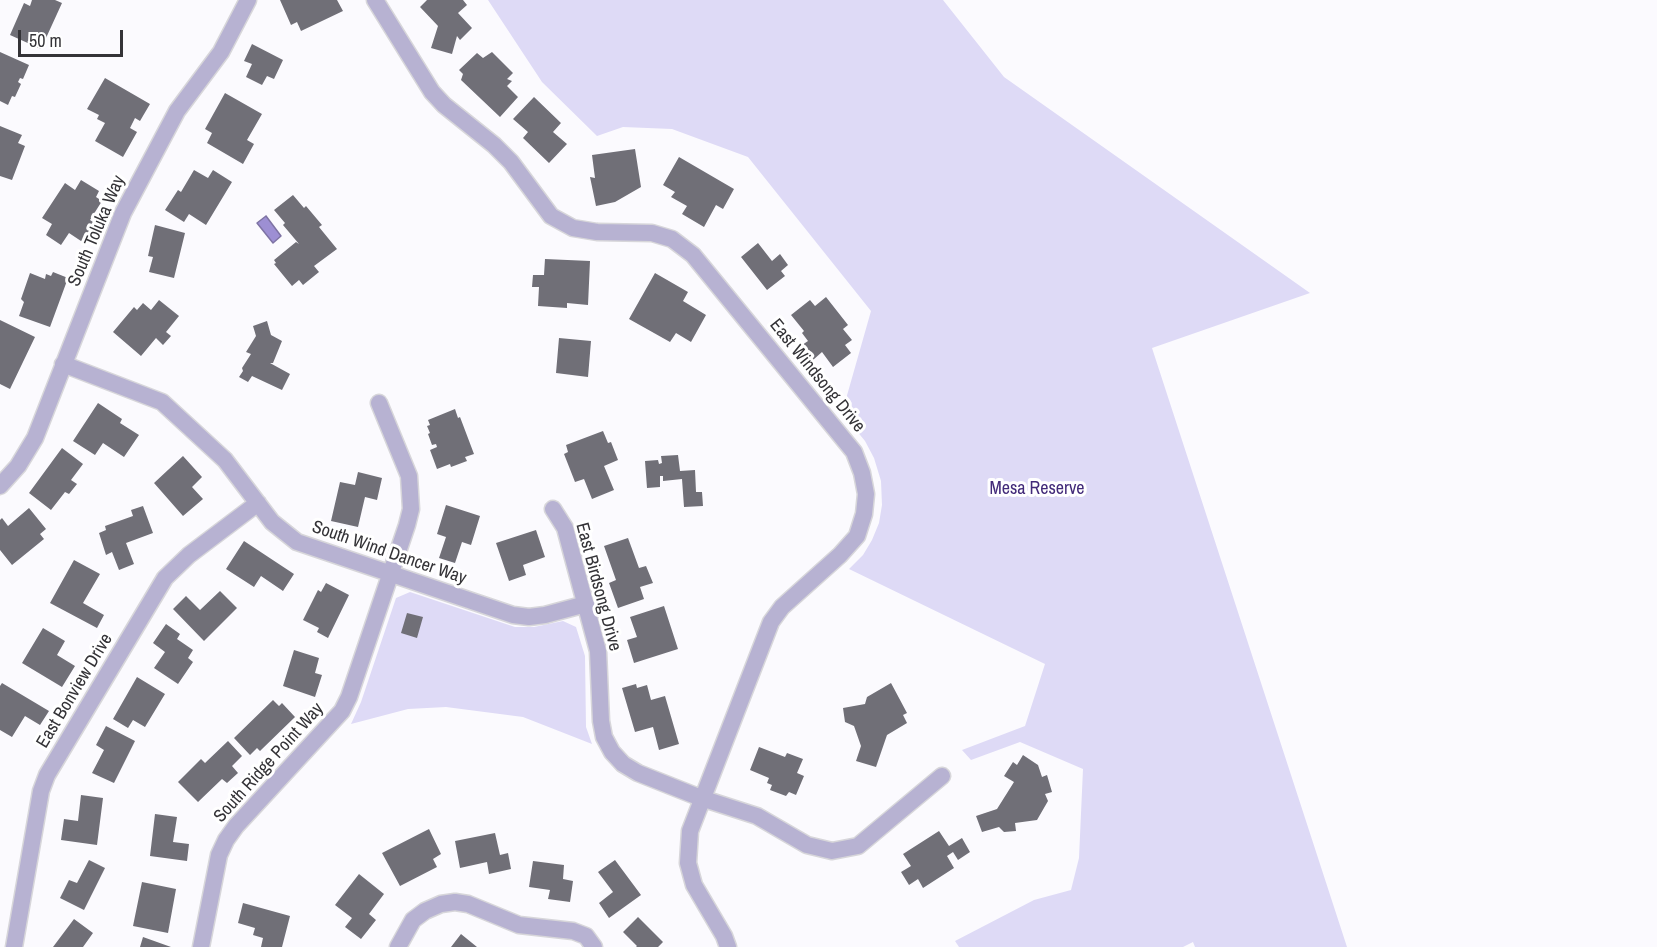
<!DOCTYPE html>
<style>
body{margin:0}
#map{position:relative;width:1657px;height:947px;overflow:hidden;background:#fbfafe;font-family:"Archivo Narrow",sans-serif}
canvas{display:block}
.scale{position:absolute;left:18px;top:30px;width:105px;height:27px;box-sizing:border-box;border:3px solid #343337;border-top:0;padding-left:8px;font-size:18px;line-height:21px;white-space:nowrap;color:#343337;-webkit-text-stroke:4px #fff;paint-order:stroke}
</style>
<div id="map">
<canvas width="1657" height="947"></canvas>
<div class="scale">50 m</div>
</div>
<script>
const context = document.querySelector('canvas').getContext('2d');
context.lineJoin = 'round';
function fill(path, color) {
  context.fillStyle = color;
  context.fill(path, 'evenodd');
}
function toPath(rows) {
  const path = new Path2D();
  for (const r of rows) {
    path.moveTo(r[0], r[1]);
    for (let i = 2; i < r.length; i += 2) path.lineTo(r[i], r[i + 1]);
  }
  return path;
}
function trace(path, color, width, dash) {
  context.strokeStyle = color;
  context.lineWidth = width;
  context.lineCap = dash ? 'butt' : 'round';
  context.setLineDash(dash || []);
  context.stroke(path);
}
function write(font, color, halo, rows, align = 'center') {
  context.font = font + ' "Archivo Narrow",sans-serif';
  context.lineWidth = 6;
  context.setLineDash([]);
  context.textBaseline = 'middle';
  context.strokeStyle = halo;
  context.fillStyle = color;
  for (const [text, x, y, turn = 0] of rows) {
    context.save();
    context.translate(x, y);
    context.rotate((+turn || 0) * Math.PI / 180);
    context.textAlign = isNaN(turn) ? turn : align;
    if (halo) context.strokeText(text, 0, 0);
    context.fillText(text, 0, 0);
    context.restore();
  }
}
fill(toPath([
 [488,0,943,0,1004,77,1310,293,1152,348,1347,947,1195,947,1193,942,1183,947,959,947,955,941,1034,900,1071,890,1079,858,1083,769,1020,742,971,760,962,750,1025,726,1045,664,849,569,863,555,872,540,879,523,882,505,881,481,874,458,865,441,842,413,871,311,748,157,672,129,623,127,597,136,542,82],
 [410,592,515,627,534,627,563,621,576,627,585,656,586,727,592,744,523,717,446,707,408,709,351,724,361,702,396,598]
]), '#dedaf6');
const water = toPath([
 [266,216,281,236,273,243,257,223,266,216]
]);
fill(water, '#9d8fd3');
trace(water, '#7e73a4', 1.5);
fill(toPath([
 [32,0,55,0,62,3,41,49,10,35,24,3,30,6],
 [280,0,337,0,343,11,301,31,297,22,291,25],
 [427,0,463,0,467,5,458,13,472,28,460,40,457,36,452,54,431,48,438,26,420,7],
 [252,44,283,60,274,79,267,76,262,85,246,77,252,64,244,61],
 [0,52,29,65,23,79,20,78,18,82,21,84,15,97,12,96,8,105,0,101],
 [492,52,513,73,507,79,512,81,507,86,518,97,500,117,461,80,463,74,459,70,477,53,483,58],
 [105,78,150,104,140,121,135,118,130,128,137,132,123,157,95,141,105,123,97,119,99,115,87,109],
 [225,93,262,114,247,140,254,144,243,164,207,143,212,133,205,129],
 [534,97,561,123,553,132,567,144,549,163,523,138,528,132,513,119],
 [0,126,22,135,18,143,25,146,12,180,0,176],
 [635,149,641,187,615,202,596,206,590,177,595,178,592,155],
 [679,157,734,189,723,209,716,205,704,227,682,214,687,206,671,197,675,192,663,185],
 [194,170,208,178,213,170,232,182,206,225,189,214,184,222,165,210,178,190,181,192],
 [81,180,99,191,96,197,102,201,90,220,96,224,84,243,69,233,61,245,46,235,52,224,42,218,65,183,75,190],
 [293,195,304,208,306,206,322,225,319,227,337,249,314,266,319,272,303,285,299,280,292,286,274,264,276,263,274,260,296,242,299,244,283,225,285,223,274,210],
 [155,225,185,233,174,278,149,272,153,257,148,256],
 [758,243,772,261,780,254,788,265,781,271,785,276,767,290,741,257],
 [545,259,590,261,588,305,567,303,567,308,538,306,539,287,532,287,533,275,544,275],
 [53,272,68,278,50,327,19,316,24,302,21,299,30,273,45,279,46,274,51,276],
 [655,273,688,292,683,301,706,315,691,342,676,333,670,342,629,319],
 [826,297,848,325,843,329,852,340,845,345,851,353,833,367,822,352,813,360,802,345,808,341,802,333,804,331,791,315,810,300,815,306],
 [159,300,179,316,166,332,171,336,163,345,156,338,141,356,113,332,134,307,137,310,143,303,151,310],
 [0,320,35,337,10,389,0,384],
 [267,321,271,335,282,341,273,363,270,363,290,374,282,390,252,376,248,382,239,377,243,371,242,368,251,354,246,352,256,336,253,326],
 [559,338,591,341,588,377,556,373],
 [98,403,122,419,120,423,139,435,124,457,103,443,95,455,73,441],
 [455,409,458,418,460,417,474,454,465,457,467,461,451,467,450,464,437,469,430,450,437,447,436,444,432,445,428,434,430,433,427,426,430,425,428,420],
 [603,431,608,443,611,442,618,460,604,466,614,490,592,499,584,479,575,482,564,454,568,452,566,445],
 [62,448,83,464,71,480,77,484,69,494,65,492,51,510,29,493],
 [678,455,680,471,695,470,696,492,702,492,703,506,684,507,682,479,663,481,663,476,660,476,660,487,647,488,645,461,658,460,659,464,662,463,661,456],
 [183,456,202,477,192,487,203,499,183,516,154,483],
 [358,472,382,478,377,500,365,497,358,527,331,521,340,482,355,485],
 [446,505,480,516,471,545,462,542,455,563,439,558,446,537,437,534],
 [143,506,153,533,126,543,134,564,119,570,112,552,106,555,99,533,106,530,105,526,133,516,131,510],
 [29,508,46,529,40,534,44,539,12,565,0,550,0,520,2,518,8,526],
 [536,530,545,557,523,565,526,575,509,581,496,543],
 [628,538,639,568,646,566,653,583,640,587,644,599,618,608,609,583,616,580,604,546],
 [244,541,294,574,283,591,261,576,254,587,226,569],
 [74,560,100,574,83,603,104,615,97,628,50,603],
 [326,583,349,595,328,638,317,632,319,628,303,620,318,590,321,592],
 [220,591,237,608,204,641,173,609,186,596,200,610],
 [664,606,678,649,634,663,627,640,637,637,630,617],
 [407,613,423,617,417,638,401,633],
 [166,624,180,634,177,639,193,650,188,658,193,662,178,684,154,668,165,652,153,643],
 [43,628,65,641,57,655,75,666,62,687,22,663],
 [294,650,319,658,315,673,322,675,315,697,283,686],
 [137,677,165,694,145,727,133,720,128,728,113,719],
 [2,683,49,711,40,725,25,716,12,737,0,730,0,686],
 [891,683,907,713,903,715,907,723,887,735,876,767,856,761,861,746,854,726,845,722,843,708,865,704,867,697],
 [636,684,637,688,647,685,651,700,665,696,679,744,659,750,653,727,635,732,622,688],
 [273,700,279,706,282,703,295,717,260,751,257,748,250,755,234,738],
 [106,726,135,741,114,783,92,773,104,750,96,745],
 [228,741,242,756,232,766,238,773,227,783,222,779,198,802,178,782,201,759,205,763],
 [759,747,785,757,787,753,803,759,797,773,804,776,796,795,789,792,786,796,770,790,772,785,767,783,769,778,750,770],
 [1023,755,1038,765,1042,777,1047,775,1052,792,1045,794,1048,801,1037,820,1015,823,1016,831,1004,832,999,827,982,832,976,816,997,809,1014,782,1004,776,1013,762,1017,765],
 [81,795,103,798,97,845,61,840,64,819,78,821],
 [155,814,177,817,173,842,189,844,187,861,150,856],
 [429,829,441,854,433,859,437,867,400,886,382,853],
 [939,831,949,846,962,838,970,852,958,860,953,852,947,856,954,868,923,888,918,879,909,885,901,872,911,866,903,854],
 [495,833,500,855,508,853,511,869,489,874,487,862,460,868,455,841],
 [89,860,105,868,84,910,60,898,69,880,77,883],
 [615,860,641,895,609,918,599,903,613,892,598,872],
 [533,861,564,865,563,879,573,881,570,902,548,899,550,890,529,887],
 [359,874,384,894,369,914,376,920,361,939,345,927,352,918,335,905],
 [142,882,176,889,168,933,133,926],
 [243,903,290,916,282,947,261,947,263,938,253,935,255,928,238,923],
 [638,917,663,942,658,947,636,947,637,946,623,932],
 [74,919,93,933,83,947,53,947],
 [461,934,477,947,451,947],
 [143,937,171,947,140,947]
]), '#706f77');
const street = toPath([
 [375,0,432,92,444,105,494,145,511,162,551,216,573,228,597,232,652,233,672,239,693,255,854,452,862,473,866,494,864,514,857,536,840,555,782,607,771,622,690,831,688,863,694,885,724,936,728,947],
 [63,364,162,402,225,460,272,522,297,542,513,615,529,617,545,615,586,604],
 [0,486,18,466,35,438,123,213,177,111,221,52,248,0],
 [553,509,565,528,598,651,601,721,604,737,612,752,623,764,638,773,701,798,757,816,807,845,832,851,858,846,942,776],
 [14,947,41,791,47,775,165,578,189,555,258,503],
 [201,947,219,855,226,840,236,826,342,711,349,697,407,525,411,509,409,476,379,403],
 [398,947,413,920,425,911,441,904,455,902,468,904,519,925,573,931,586,936,594,947]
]);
trace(street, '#d7d6da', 19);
trace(street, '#b7b2d2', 16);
write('18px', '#343337', '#fff', [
 ["South Toluka Way",97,231,-67],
 ["East Windsong Drive",817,376,51],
 ["South Wind Dancer Way",389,553,19],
 ["East Birdsong Drive",598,587,75],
 ["East Bonview Drive",75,691,-59],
 ["South Ridge Point Way",269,763,-48]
]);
write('18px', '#422a79', '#fff', [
 ["Mesa Reserve",1037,489]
]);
</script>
